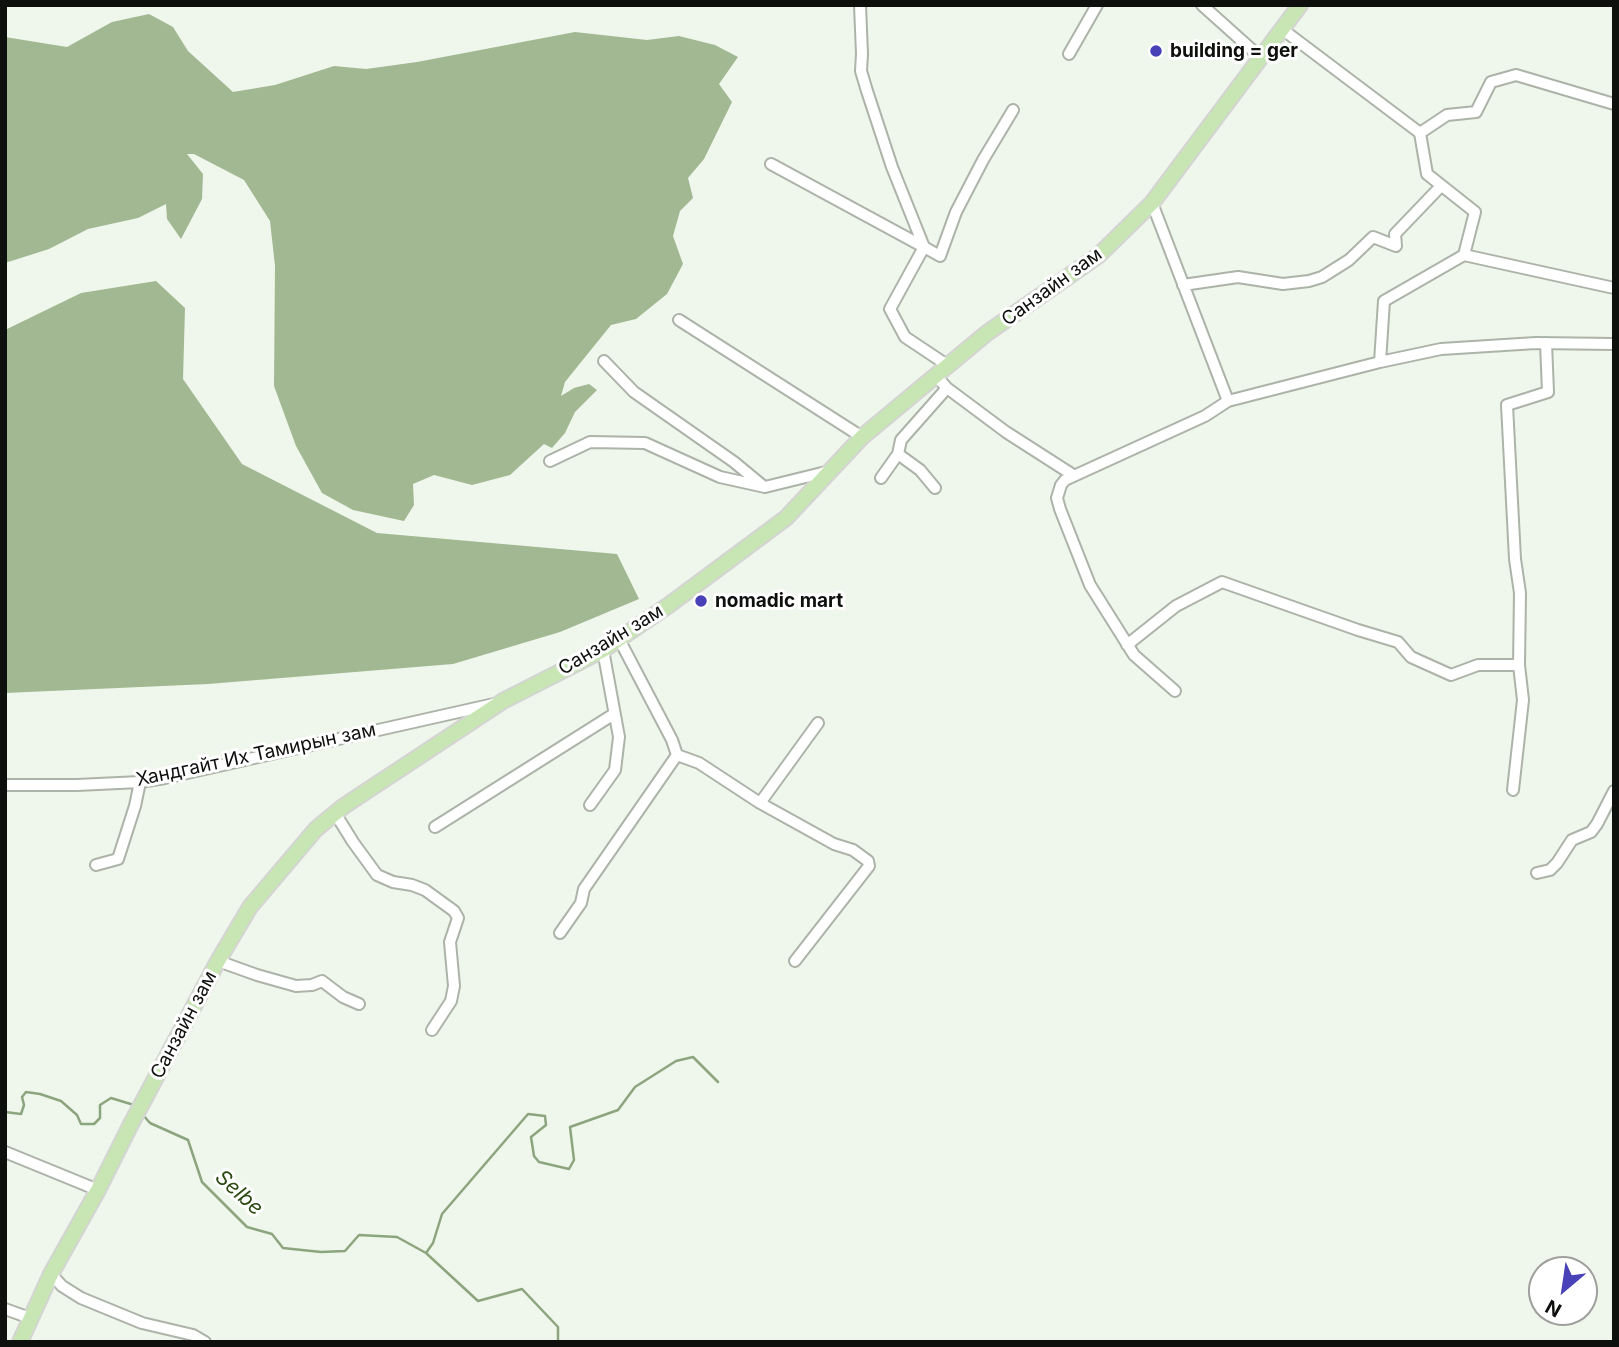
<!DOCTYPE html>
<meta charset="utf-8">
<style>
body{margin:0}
#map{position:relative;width:1619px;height:1347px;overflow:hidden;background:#eff6eb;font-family:Inter,sans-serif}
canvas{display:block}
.frame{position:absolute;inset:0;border:7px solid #0e100d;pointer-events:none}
.north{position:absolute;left:1528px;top:1256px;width:70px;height:70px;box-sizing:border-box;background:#fff;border:2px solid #9f9f9e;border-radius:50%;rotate:209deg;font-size:19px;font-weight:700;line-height:28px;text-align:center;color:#0e100d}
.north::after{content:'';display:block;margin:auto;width:24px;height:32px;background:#4841b7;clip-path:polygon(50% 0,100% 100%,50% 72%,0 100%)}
</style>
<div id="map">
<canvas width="1619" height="1347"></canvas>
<div class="frame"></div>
<div class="north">N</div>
</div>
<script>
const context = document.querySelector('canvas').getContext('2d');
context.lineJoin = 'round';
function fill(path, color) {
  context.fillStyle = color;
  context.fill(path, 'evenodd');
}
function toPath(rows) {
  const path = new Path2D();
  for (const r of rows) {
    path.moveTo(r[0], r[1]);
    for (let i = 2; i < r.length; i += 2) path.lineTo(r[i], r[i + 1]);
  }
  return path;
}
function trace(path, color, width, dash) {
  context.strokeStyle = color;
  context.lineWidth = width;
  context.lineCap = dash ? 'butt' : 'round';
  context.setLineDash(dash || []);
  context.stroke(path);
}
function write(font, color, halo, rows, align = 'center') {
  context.font = font + ' Inter,sans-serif';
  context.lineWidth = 6;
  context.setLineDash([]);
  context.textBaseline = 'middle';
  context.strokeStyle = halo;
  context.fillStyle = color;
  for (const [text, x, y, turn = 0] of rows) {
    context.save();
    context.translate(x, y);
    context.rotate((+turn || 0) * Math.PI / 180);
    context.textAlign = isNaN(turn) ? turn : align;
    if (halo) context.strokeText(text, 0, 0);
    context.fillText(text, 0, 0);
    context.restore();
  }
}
fill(toPath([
 [149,14,173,27,188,51,233,92,275,85,334,66,366,69,417,62,575,32,647,40,679,36,715,45,738,57,719,84,732,102,704,159,688,178,693,198,680,211,673,236,683,264,667,294,636,319,611,325,565,382,561,396,574,388,589,384,597,390,575,412,565,433,552,448,544,444,510,475,472,485,434,475,413,484,414,505,404,521,353,510,322,493,296,446,274,386,275,266,270,221,244,180,194,154,187,154,203,174,202,199,181,239,167,219,166,204,138,218,88,229,49,249,5,263,5,37,67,47,112,22],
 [156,281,185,308,183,379,242,464,377,533,617,554,639,599,560,632,453,664,208,684,5,693,5,330,81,293]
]), '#a1b892');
trace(toPath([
 [5,1112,21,1114,24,1105,22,1097,26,1092,40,1094,61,1101,77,1115,81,1124,94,1124,100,1118,100,1105,111,1098,134,1105],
 [143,1115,150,1123,188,1140,202,1182,247,1227,272,1234,283,1248,321,1252,345,1251,359,1235,397,1237,426,1253,478,1301,522,1289,558,1327,558,1342],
 [426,1253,433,1243,442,1214,528,1114,545,1116,546,1125,531,1137,534,1156,539,1162,569,1169,574,1160,570,1127,618,1110,635,1087,676,1061,693,1057,718,1082]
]), '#8da57f', 2.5);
const minor = toPath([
 [860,5,862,54,861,71,867,91,892,167,924,247,940,256,956,212,983,160,1013,110],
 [1202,5,1260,57],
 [1282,29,1420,133,1427,174,1475,212,1464,255],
 [1069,54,1097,5],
 [1420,133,1447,115,1476,112,1491,82,1516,75,1614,104],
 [771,164,924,247,890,309,905,337,947,365],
 [1152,203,1228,401,1205,416,1065,480,1061,485,1057,498,1060,509,1090,585,1134,655,1175,691],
 [1183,285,1238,277,1283,284,1309,281,1322,277,1349,260,1373,237,1396,246,1395,234,1441,186],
 [679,320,862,437],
 [604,361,634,392,734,462,763,486],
 [1380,362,1384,301,1464,255,1614,288],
 [935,375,947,388,1006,432,1073,475],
 [1228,401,1380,362,1441,349,1536,343,1614,344],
 [550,461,590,442,645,443,720,477,765,487,830,471],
 [881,478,898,454],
 [935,488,920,470,898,454,901,440,947,388],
 [619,639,672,740,677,755,699,763,760,803,834,844,853,850,868,861,869,866,795,961],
 [1127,645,1176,606,1222,582,1358,630,1398,642,1411,657,1451,675,1478,665,1519,665,1523,700,1513,790],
 [1519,665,1520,593,1515,559,1507,405,1548,392,1546,343],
 [5,785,77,785,140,782,165,778,494,704],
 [760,803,818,723],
 [590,805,615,770,619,737,603,650],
 [335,813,353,842,377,875,393,882,412,885,425,890,454,911,458,918,450,942,454,986,451,1001,432,1030],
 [435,827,614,714],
 [96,865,118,859,135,806,140,782],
 [1537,873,1550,870,1557,863,1572,840,1591,832,1597,824,1614,791],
 [560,933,581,903,584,889,677,755],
 [218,961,257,975,296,986,312,985,322,981,343,997,359,1004],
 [5,1152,98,1190],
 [51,1274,62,1286,81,1298,142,1323,193,1335,205,1342],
 [5,1309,30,1318]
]);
const major = toPath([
 [20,1342,51,1274,98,1190,130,1126,218,961,250,907,316,829,344,806,503,701,603,650,669,605,786,518,862,437,987,333,1099,255,1152,203,1300,5]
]);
trace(minor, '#acb3a8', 14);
trace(major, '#d4d4d3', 18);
trace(minor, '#fff', 10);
trace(major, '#c8e6b3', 14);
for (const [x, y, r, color] of [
 [1156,51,7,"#4841b7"],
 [701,601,7,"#4841b7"]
]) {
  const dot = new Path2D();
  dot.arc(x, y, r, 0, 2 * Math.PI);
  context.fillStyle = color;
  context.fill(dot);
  trace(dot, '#fff', 2.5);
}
write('bold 19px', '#0e100d', '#fff', [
 ["building = ger",1170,51],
 ["nomadic mart",715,601]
], 'left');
write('19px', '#0e100d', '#fff', [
 ["Санзайн зам",1052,287,-36],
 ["Санзайн зам",611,640,-31],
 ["Хандгайт Их Тамирын зам",256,755,-12],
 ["Санзайн зам",184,1025,-62]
]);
write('italic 21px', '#2c4b13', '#fff', [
 ["Selbe",239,1193,42]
]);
</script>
